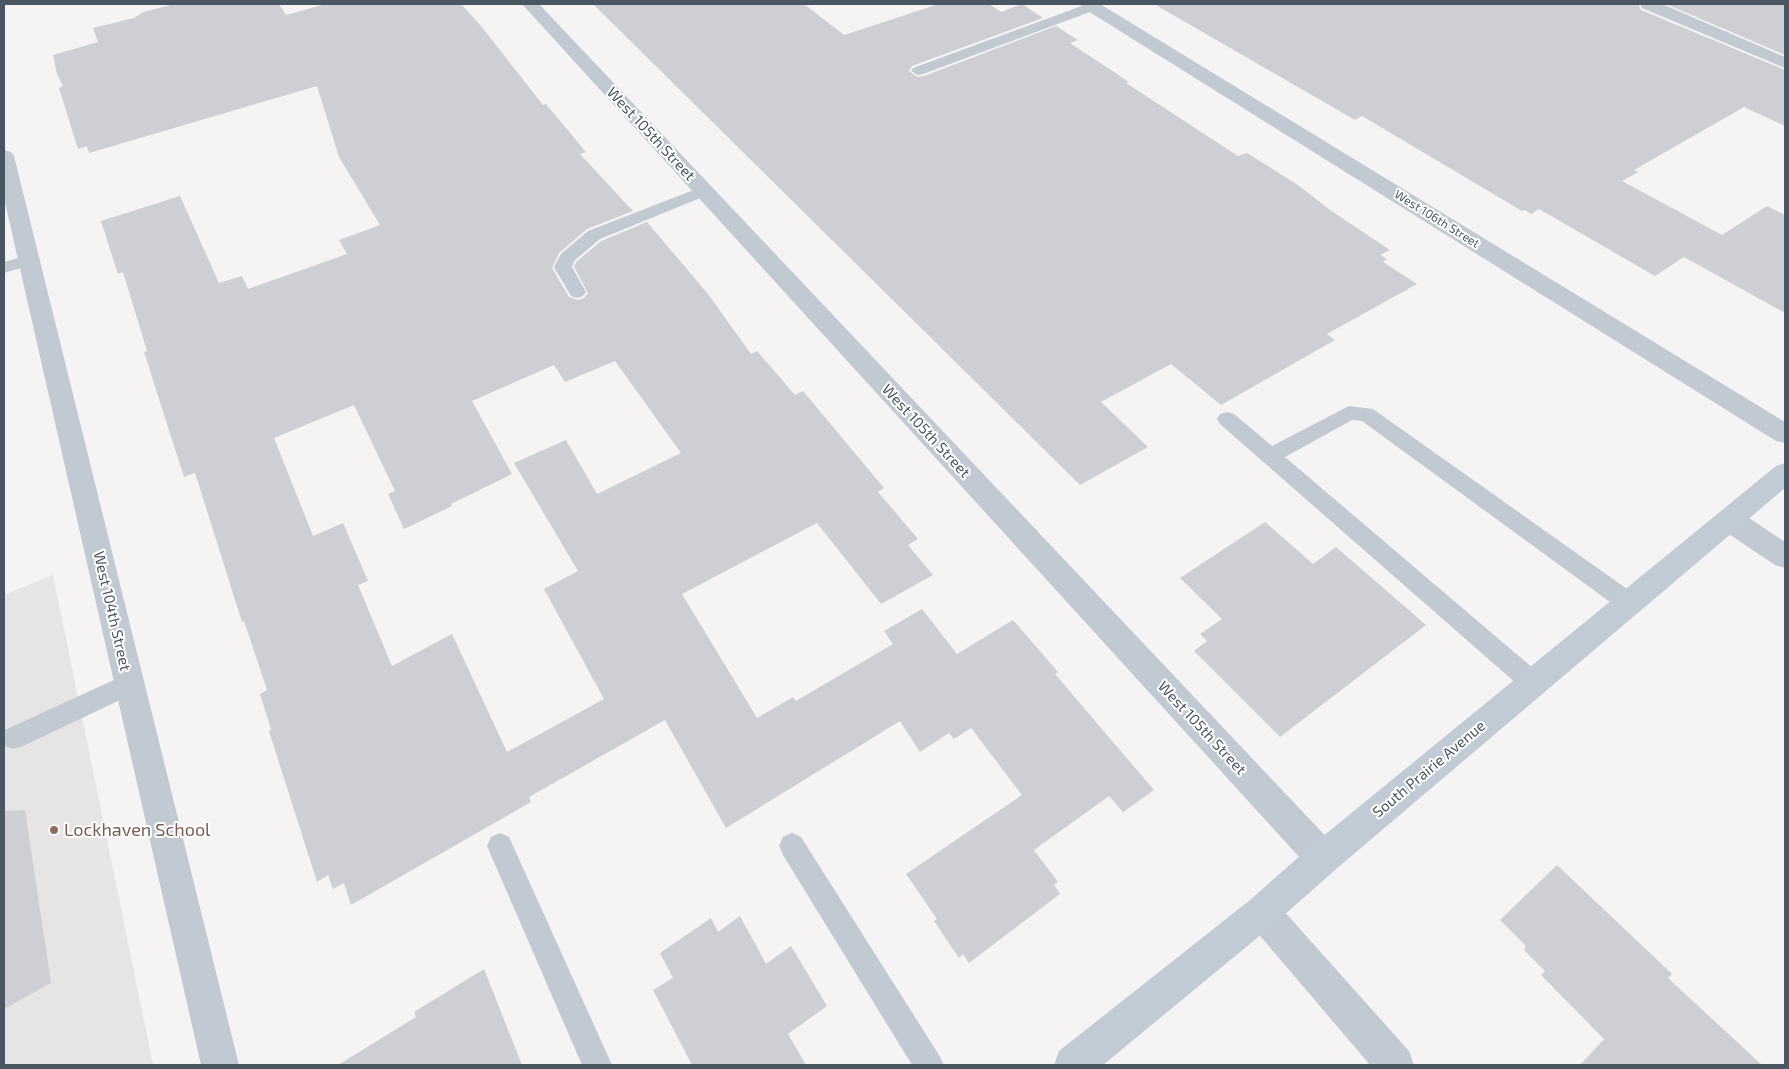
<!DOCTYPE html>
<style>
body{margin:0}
#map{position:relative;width:1789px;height:1069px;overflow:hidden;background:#f5f3f3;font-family:"Exo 2",sans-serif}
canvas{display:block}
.frame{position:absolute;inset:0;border:5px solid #4a5661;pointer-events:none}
</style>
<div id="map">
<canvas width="1789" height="1069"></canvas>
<div class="frame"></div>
</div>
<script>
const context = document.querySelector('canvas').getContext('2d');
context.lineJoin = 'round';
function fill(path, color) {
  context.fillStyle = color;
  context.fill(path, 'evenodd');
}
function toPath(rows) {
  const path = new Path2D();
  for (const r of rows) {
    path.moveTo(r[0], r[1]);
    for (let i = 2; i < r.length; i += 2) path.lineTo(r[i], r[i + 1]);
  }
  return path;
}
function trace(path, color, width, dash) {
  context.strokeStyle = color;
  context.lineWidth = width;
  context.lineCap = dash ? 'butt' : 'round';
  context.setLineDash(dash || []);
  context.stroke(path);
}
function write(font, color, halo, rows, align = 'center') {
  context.font = font + ' "Exo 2",sans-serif';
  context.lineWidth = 4;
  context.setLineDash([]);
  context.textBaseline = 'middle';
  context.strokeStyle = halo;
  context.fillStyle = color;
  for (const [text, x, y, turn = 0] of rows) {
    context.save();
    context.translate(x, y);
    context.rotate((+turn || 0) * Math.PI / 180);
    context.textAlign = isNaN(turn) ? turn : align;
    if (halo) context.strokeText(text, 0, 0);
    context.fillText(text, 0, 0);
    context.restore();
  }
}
fill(toPath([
 [53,575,153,1065,4,1065,4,595]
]), '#e6e4e5');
fill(toPath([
 [175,4,279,4,286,15,326,4,461,4,481,26,543,105,546,104,586,152,580,154,633,211,587,229,559,253,552,268,569,297,578,300,584,298,588,293,574,267,576,262,601,241,647,222,708,294,751,354,757,351,795,395,803,391,884,488,878,492,918,539,908,545,933,575,881,604,817,523,682,594,757,718,793,697,796,701,893,644,884,631,922,609,957,654,1013,620,1058,672,1055,674,1154,790,1123,812,1109,796,1034,850,1058,882,1054,885,1060,894,969,963,963,954,959,958,934,921,937,919,906,874,1022,795,971,728,954,739,949,733,920,752,900,721,726,828,665,720,529,797,531,802,351,905,344,883,333,889,328,875,317,882,269,731,271,729,260,694,267,690,244,621,242,622,195,473,184,477,144,352,147,351,123,272,118,274,101,221,180,196,219,283,242,276,248,289,347,254,339,240,380,225,339,157,317,86,89,153,87,146,78,149,59,88,63,86,57,74,53,55,98,42,93,28,134,18,143,12],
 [615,361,681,453,597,494,566,440,514,463,578,571,544,589,604,699,507,752,452,634,392,666,358,585,368,581,343,523,313,536,274,438,354,405,395,491,388,494,404,529,452,506,451,504,512,474,472,401,554,365,565,382],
 [593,4,804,4,844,35,939,4,989,4,1001,12,1022,4,1043,18,912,66,909,71,917,77,924,76,1056,26,1078,40,1070,43,1129,82,1126,83,1238,156,1247,153,1298,185,1330,210,1390,250,1380,255,1387,259,1383,262,1417,284,1327,334,1335,340,1221,405,1171,364,1101,402,1148,447,1080,485],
 [1154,4,1638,4,1641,10,1785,70,1785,126,1744,107,1634,170,1638,172,1622,181,1722,235,1767,206,1785,215,1785,313,1684,257,1655,276,1539,209,1531,214,1525,210,1522,211,1362,116,1355,120],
 [1666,4,1785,4,1785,55],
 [1265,522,1313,564,1336,547,1426,625,1280,737,1194,651,1207,641,1200,634,1222,619,1180,578],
 [25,810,51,983,4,1009,4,811],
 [1557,865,1672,974,1668,978,1762,1065,1580,1065,1604,1039,1541,975,1545,971,1524,950,1526,946,1500,920],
 [740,916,766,964,791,946,827,1006,788,1034,806,1065,692,1065,653,990,673,978,660,953,711,918,718,932],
 [484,969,522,1065,338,1065,416,1017,414,1012]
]), '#cdcfd5');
fill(toPath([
 [1087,4,1098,4,1099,6,1098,9,923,74,918,75,911,71,913,68,1087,4],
 [704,186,710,188,712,191,710,194,600,239,574,261,572,267,586,292,583,296,577,298,571,296,554,267,561,254,588,231,704,186],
 [29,255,35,256,37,260,35,264,4,273,4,262,29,255],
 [1349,406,1373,409,1637,596,1640,603,1637,610,1629,612,1621,610,1362,421,1352,420,1285,457,1541,675,1545,683,1541,691,1533,694,1525,691,1220,424,1217,419,1220,414,1227,412,1234,414,1272,446,1349,406],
 [129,673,137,676,141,684,137,692,23,746,14,749,5,746,4,734,5,730,129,673],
 [500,833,509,837,612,1065,582,1065,487,846,491,837,500,833],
 [792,833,801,837,939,1055,944,1065,912,1065,783,855,779,846,783,837,792,833]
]), '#c1cad2');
fill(toPath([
 [522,4,539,4,1335,846,1340,858,1335,870,1323,875,1311,870,522,4],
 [1081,4,1100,4,1785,422,1785,443,1776,441,1083,8,1081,4],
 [1640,4,1662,4,1785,57,1785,68,1642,8,1640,4],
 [1730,509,1740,512,1785,542,1785,568,1775,565,1720,528,1716,520,1720,512,1730,509],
 [1262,894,1274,900,1409,1051,1414,1065,1370,1065,1250,924,1244,912,1250,900,1262,894]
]), '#c1cad2');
fill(toPath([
 [4,150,11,152,14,156,239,1065,201,1065,4,198,4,150]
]), '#c1cad2');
fill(toPath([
 [1785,463,1785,488,1335,870,1274,924,1103,1065,1054,1065,1059,1051,1250,900,1311,846,1776,466,1785,463]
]), '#c1cbd6');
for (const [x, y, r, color] of [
 [54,830,5,"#8d6e63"]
]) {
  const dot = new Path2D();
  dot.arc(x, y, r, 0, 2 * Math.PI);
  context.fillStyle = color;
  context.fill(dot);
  trace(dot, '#fff', 2);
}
write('12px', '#4a5661', '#fff', [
 ["West 106th Street",1437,219,32]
]);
write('15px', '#4a5661', '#fff', [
 ["West 105th Street",651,134,47],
 ["West 105th Street",926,431,47],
 ["West 104th Street",112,611,77],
 ["West 105th Street",1202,728,47],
 ["South Prairie Avenue",1429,769,-40]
]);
write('18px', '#785e54', '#fff', [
 ["Lockhaven School",64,830]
], 'left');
</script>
